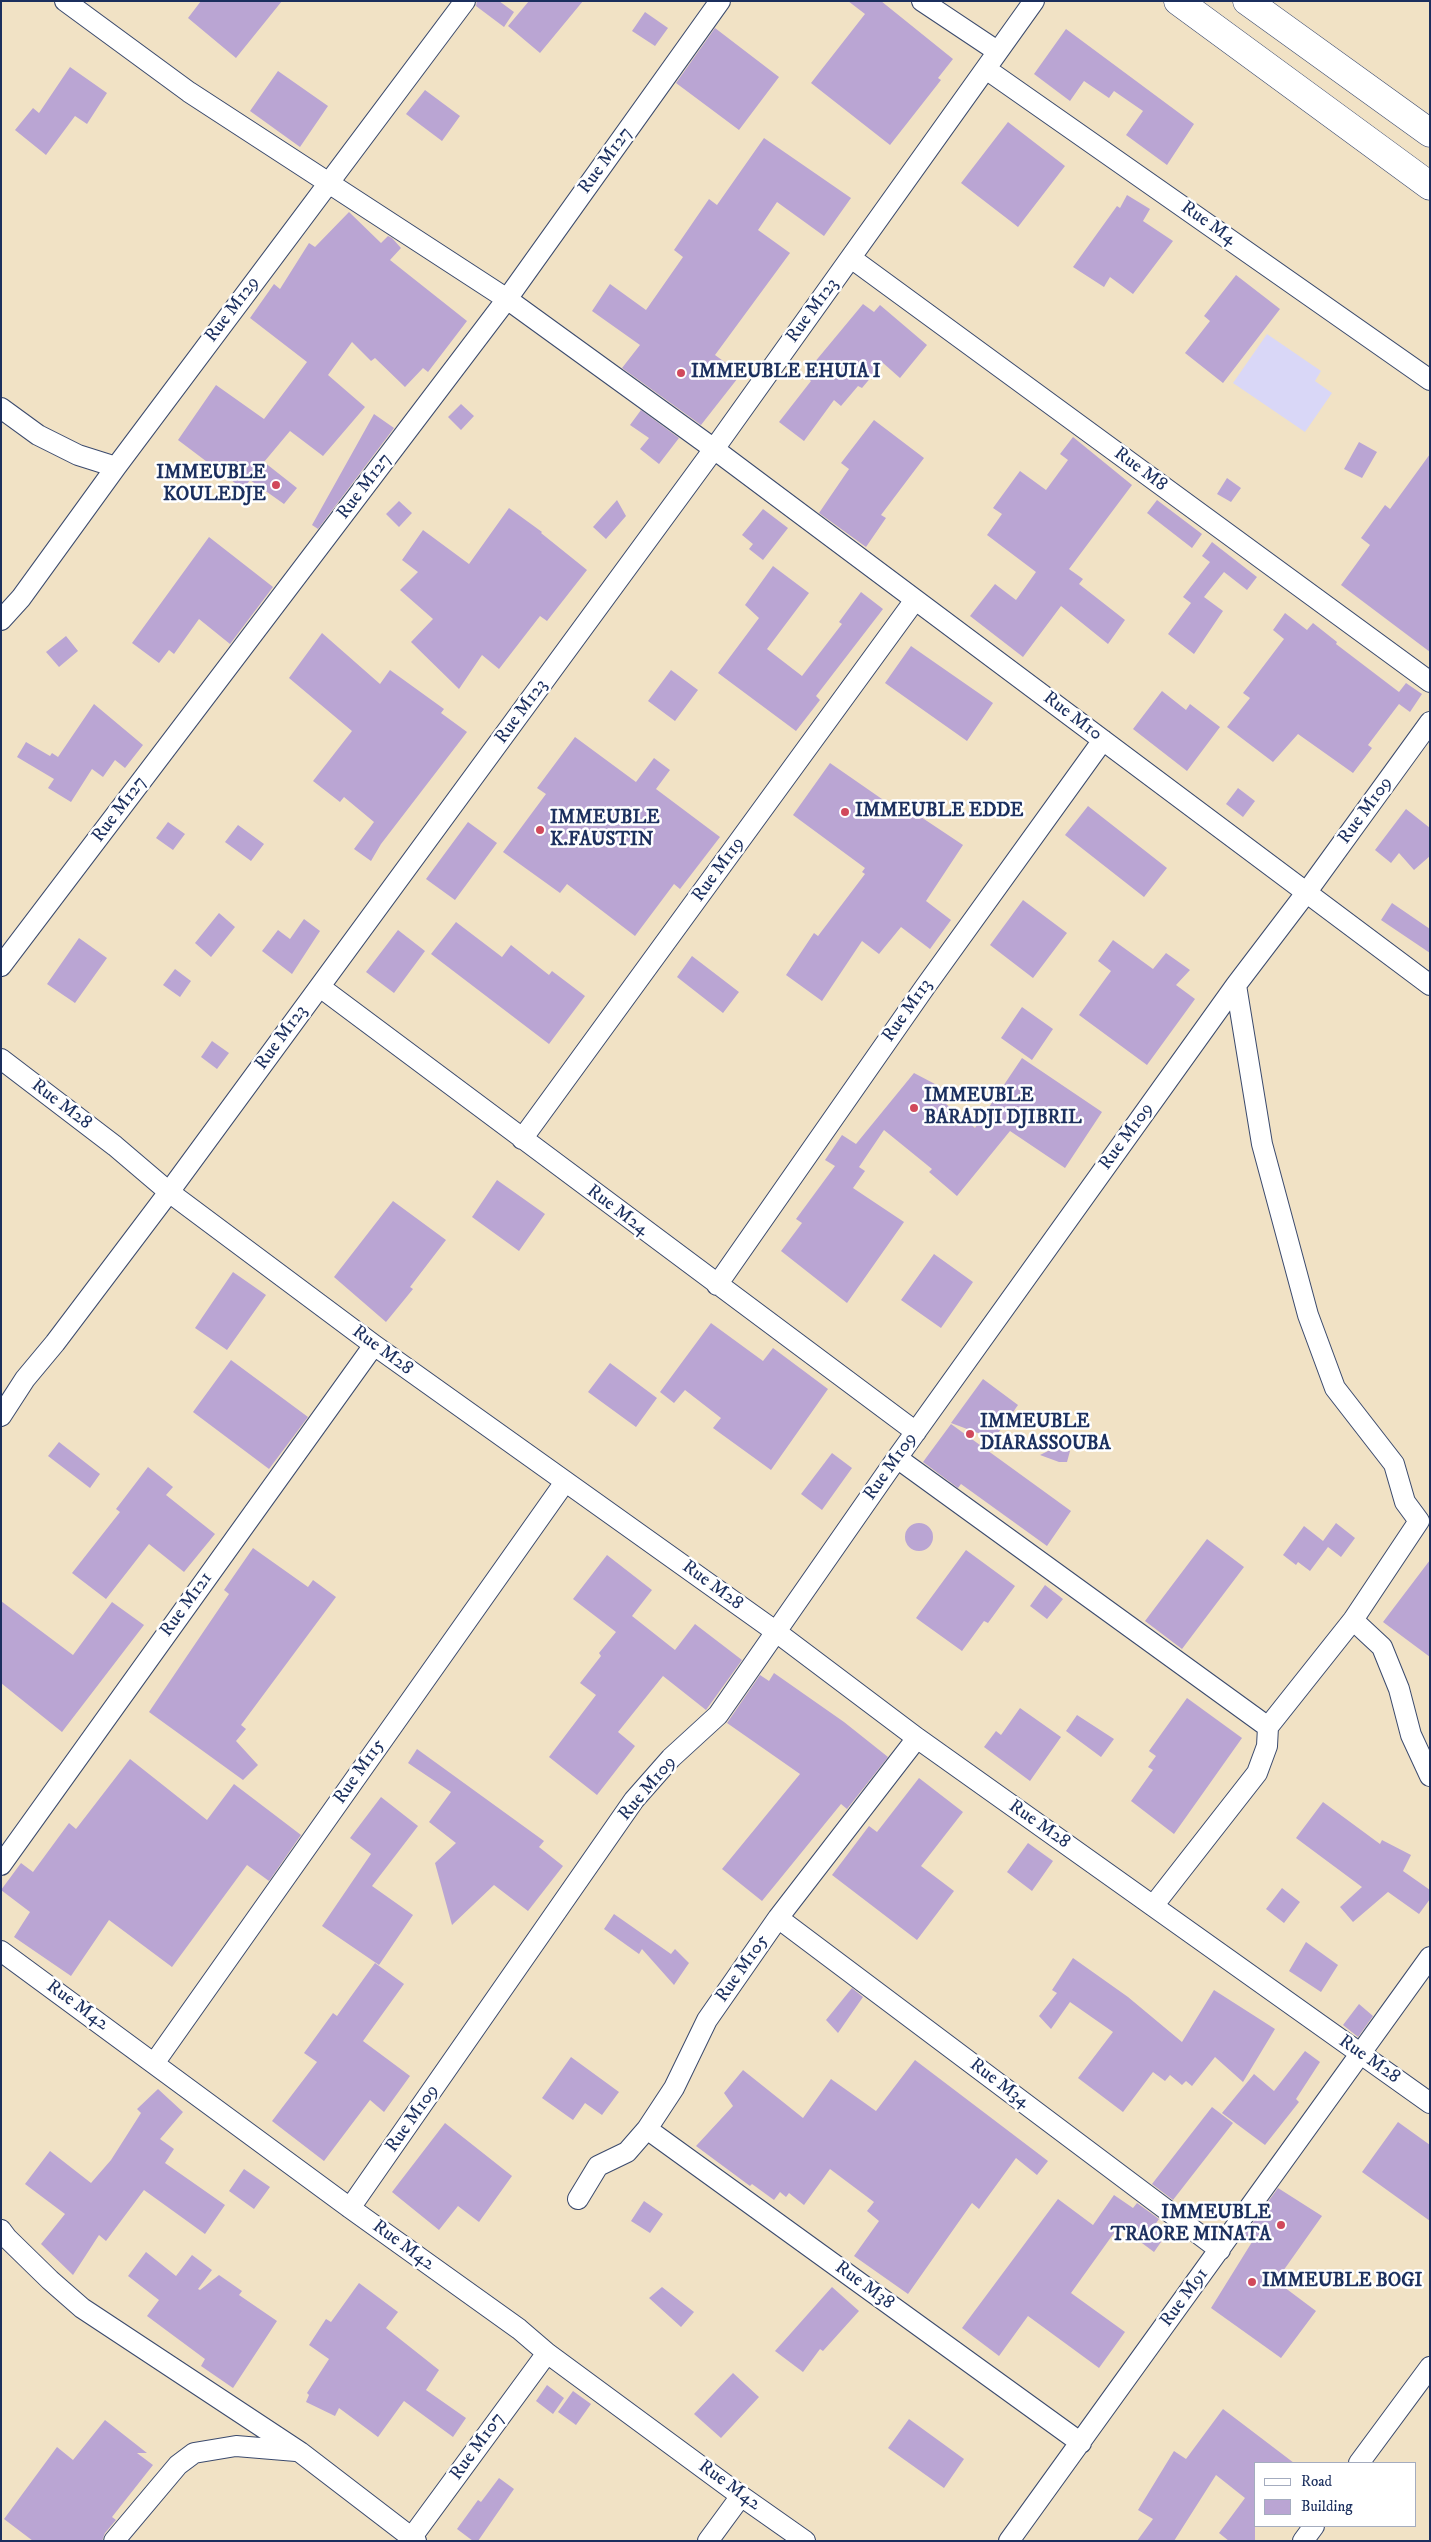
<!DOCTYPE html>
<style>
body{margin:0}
#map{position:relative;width:1431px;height:2542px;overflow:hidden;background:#f1e2c5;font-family:"IM FELL DW Pica",serif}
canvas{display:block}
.frame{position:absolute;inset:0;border:2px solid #1b2f5e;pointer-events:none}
.legend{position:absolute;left:1254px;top:2462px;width:162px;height:65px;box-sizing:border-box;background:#fff;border:1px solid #a4acbf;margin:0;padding:6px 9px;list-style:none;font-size:15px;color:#1b2f5e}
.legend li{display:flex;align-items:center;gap:10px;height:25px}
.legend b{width:25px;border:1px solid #a4acbf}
</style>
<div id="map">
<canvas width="1431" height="2542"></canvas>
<div class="frame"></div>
<ul class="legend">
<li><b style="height:6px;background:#fff"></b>Road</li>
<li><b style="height:14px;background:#baa5d3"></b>Building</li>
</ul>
</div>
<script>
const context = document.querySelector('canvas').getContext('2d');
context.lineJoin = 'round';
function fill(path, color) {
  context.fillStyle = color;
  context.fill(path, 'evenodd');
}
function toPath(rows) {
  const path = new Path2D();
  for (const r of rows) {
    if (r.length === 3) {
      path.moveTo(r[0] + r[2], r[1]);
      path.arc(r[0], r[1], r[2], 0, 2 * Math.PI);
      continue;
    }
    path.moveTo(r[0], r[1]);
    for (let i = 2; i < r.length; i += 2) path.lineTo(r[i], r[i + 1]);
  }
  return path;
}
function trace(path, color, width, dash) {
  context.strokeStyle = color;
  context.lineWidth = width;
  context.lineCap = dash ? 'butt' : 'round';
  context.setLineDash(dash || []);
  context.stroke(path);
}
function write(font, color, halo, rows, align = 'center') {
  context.font = font + ' "IM FELL DW Pica",serif';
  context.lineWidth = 5;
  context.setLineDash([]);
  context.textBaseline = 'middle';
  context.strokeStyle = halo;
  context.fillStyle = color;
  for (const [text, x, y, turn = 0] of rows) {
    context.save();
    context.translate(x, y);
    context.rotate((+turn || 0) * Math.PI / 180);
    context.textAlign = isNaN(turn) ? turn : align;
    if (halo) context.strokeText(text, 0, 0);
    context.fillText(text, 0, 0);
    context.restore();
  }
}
fill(toPath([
 [1267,334,1321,371,1315,381,1332,393,1305,432,1233,383]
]), '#d9d7f7');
fill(toPath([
 [201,1,282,1,236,58,188,18],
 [477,1,499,1,514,12,504,27,476,6],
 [529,1,583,1,540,53,508,26],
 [848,1,881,1,953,59,938,78,941,80,890,145,811,83,865,14],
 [645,12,668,28,655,46,632,31],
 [715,28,779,77,739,130,676,83],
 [1066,29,1194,124,1167,165,1126,135,1143,111,1114,91,1109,98,1084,81,1070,101,1034,74],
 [70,67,107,93,87,124,75,116,46,155,15,130,33,108,39,113],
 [278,71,328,106,300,147,250,111],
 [425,90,460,116,442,141,406,114],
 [1008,122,1065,166,1018,227,961,183],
 [764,138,851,198,824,236,777,202,758,230,790,253,715,355,741,374,701,425,622,368,640,345,592,311,610,284,646,310,683,257,674,250,709,199,717,205],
 [1127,195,1150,209,1143,221,1173,241,1133,294,1110,277,1104,287,1073,267,1117,206,1120,208],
 [349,212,381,243,388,236,392,238,401,248,390,260,467,321,428,372,423,368,405,387,375,358,371,361,352,342,328,375,365,407,323,456,290,431,264,462,297,488,284,504,250,480,243,489,178,440,216,385,264,419,307,362,250,318,274,284,280,289,309,243,315,247],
 [1236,275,1280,309,1223,383,1185,353,1210,321,1204,316],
 [863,304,874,312,880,305,927,345,900,378,883,363,862,388,858,386,841,406,834,400,804,441,779,422,811,381,804,375],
 [461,404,474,416,461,430,448,417],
 [641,410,679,438,659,464,640,449,649,438,630,425],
 [374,414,394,428,318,529,312,525],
 [874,420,924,458,881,515,886,518,866,547,819,513,849,469,841,463],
 [1073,437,1132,485,1069,569,1083,579,1079,584,1125,620,1108,644,1061,606,1023,657,970,616,995,584,1016,600,1036,572,987,535,1002,514,993,508,1020,471,1046,490,1068,460,1060,454],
 [1359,442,1377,452,1362,478,1344,469],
 [1430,454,1430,652,1341,585,1370,545,1361,538,1385,505,1390,509],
 [1227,478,1241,488,1231,502,1217,494],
 [617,500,626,516,606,539,593,527],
 [1157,500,1202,534,1192,548,1147,513],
 [399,501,412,513,399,527,386,514],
 [509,508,542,532,541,533,587,570,547,621,540,616,499,669,482,655,459,689,411,642,433,619,400,590,418,572,402,560,423,530,469,564],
 [763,509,788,528,763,560,749,549,753,544,742,535],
 [209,537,273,587,230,644,199,619,174,654,169,650,159,663,132,643],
 [1212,542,1257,577,1247,590,1224,572,1204,597,1223,611,1194,654,1168,634,1191,603,1183,597,1210,562,1202,556],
 [773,566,809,593,767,649,802,676,842,624,839,622,861,592,883,609,816,696,820,700,796,731,718,673,759,618,745,605],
 [1285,613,1307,630,1313,623,1337,642,1336,644,1399,692,1406,683,1422,694,1410,712,1399,704,1368,745,1372,748,1353,773,1298,734,1273,762,1227,727,1250,698,1243,693,1284,639,1273,630],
 [322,633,380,684,390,670,444,709,441,713,467,732,381,844,371,861,354,849,374,822,344,797,340,802,313,781,352,731,289,678],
 [66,636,78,651,59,667,46,652],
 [911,646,993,703,967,741,885,683],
 [671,670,698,690,675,721,648,701],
 [1162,691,1186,710,1190,704,1220,727,1187,771,1133,729],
 [94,704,143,745,125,768,115,760,103,777,92,769,71,802,48,788,54,779,17,757,26,742,50,756,52,753,58,757],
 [575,737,636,782,654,758,670,770,656,789,720,837,680,889,674,884,635,936,567,884,560,893,503,852,546,794,537,788],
 [830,763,905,815,909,809,963,845,926,901,951,920,930,949,901,927,879,954,862,941,822,1001,786,975,814,933,818,936,865,874,862,872,865,868,793,815],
 [1238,788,1255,801,1243,817,1226,804],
 [1088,806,1167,868,1144,897,1065,835],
 [1406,809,1430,828,1430,856,1414,870,1399,853,1391,863,1375,850],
 [168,822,185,834,173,850,156,838],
 [468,822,497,843,455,900,426,879],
 [238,825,264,844,251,861,225,842],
 [1023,900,1067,933,1033,978,990,945],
 [1392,903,1430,929,1430,953,1381,920],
 [219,913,235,927,211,957,195,943],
 [304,919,320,931,292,974,262,951,278,930,290,939],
 [456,922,502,957,511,945,549,975,552,971,585,996,549,1044,431,954],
 [398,930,425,951,394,993,366,972],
 [79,938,107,958,75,1003,47,984],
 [1113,940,1153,969,1166,953,1190,970,1176,985,1195,999,1147,1065,1079,1015,1111,971,1098,961],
 [692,956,739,992,723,1013,677,977],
 [175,969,191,981,180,997,163,985],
 [1022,1007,1053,1029,1032,1060,1001,1038],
 [212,1041,229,1053,217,1069,201,1057],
 [1022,1058,1102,1112,1065,1168,1010,1131,957,1196,929,1172,932,1169,884,1130,859,1167,865,1171,853,1188,904,1222,847,1303,781,1251,802,1223,796,1219,835,1166,825,1160,842,1135,856,1144,914,1073,954,1094,946,1104,975,1128],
 [497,1180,545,1214,519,1251,472,1217],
 [393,1201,446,1240,410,1287,413,1289,386,1322,334,1277],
 [934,1254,973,1282,941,1328,901,1300],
 [233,1272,266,1295,227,1350,195,1328],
 [711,1323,763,1361,773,1348,828,1389,771,1470,713,1428,721,1418,685,1390,674,1403,660,1392],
 [231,1360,308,1417,269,1469,193,1412],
 [610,1363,657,1398,636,1427,588,1392],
 [983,1379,1018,1405,994,1439,951,1423],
 [951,1424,1071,1511,1047,1546,961,1484,958,1488,923,1462],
 [59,1442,100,1474,90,1488,48,1456],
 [1060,1445,1066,1446,1070,1451,1067,1462,1059,1462,1040,1455],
 [832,1453,852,1468,822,1510,801,1494],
 [148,1467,173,1487,166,1495,215,1534,184,1572,149,1544,106,1599,72,1573,120,1512,116,1509],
 [919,1537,14],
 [1336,1523,1355,1538,1341,1557,1328,1547,1310,1571,1298,1562,1296,1565,1283,1555,1304,1526,1323,1541],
 [1207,1539,1244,1567,1182,1649,1145,1621],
 [253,1548,308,1587,313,1580,336,1597,241,1725,246,1729,236,1741,258,1765,243,1780,149,1712,229,1594,224,1590],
 [966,1550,1015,1586,988,1623,984,1621,962,1651,916,1618],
 [607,1555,652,1590,632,1616,675,1650,695,1624,742,1660,706,1710,663,1676,618,1732,635,1746,597,1795,549,1757,596,1695,580,1683,601,1656,599,1653,616,1632,573,1599],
 [1430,1560,1430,1657,1383,1622],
 [1045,1585,1063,1599,1047,1619,1030,1606],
 [1,1601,73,1655,112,1602,144,1625,62,1732,1,1683],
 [774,1673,844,1722,888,1757,847,1809,841,1804,762,1901,722,1869,800,1774,727,1723,760,1675,769,1681],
 [1187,1698,1242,1738,1174,1834,1131,1801,1153,1770,1148,1767,1156,1756,1149,1751],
 [1020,1708,1061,1737,1030,1781,984,1747,996,1731,1001,1735],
 [1077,1715,1114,1739,1101,1757,1066,1731],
 [417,1749,544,1841,539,1847,563,1866,528,1911,494,1885,452,1925,435,1863,456,1843,429,1822,451,1792,408,1763],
 [130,1759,207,1820,234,1784,301,1835,269,1881,247,1865,172,1967,109,1920,71,1976,14,1937,30,1912,1,1890,21,1863,33,1872,69,1823,76,1829],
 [919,1778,963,1812,921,1866,954,1891,917,1940,832,1875,869,1826,877,1832],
 [381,1797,418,1826,372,1886,413,1915,379,1965,322,1926,371,1854,350,1838],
 [1323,1802,1380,1844,1382,1840,1411,1855,1403,1871,1430,1890,1430,1899,1419,1914,1388,1892,1353,1922,1340,1907,1362,1887,1296,1838],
 [1028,1843,1053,1861,1032,1891,1007,1872],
 [1282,1888,1300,1902,1284,1923,1266,1909],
 [614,1914,671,1954,675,1949,689,1963,674,1985,642,1949,639,1954,604,1929],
 [1306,1942,1338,1965,1321,1992,1289,1971],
 [1073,1958,1128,1997,1182,2042,1214,1990,1275,2029,1243,2082,1215,2057,1192,2086,1186,2081,1182,2085,1170,2075,1165,2081,1153,2072,1123,2112,1078,2078,1113,2032,1070,2002,1051,2029,1039,2016,1057,1993,1052,1990],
 [375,1963,404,1984,363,2041,410,2076,384,2112,370,2100,324,2161,272,2121,317,2062,304,2053,333,2013,337,2016],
 [852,1988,863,1997,838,2033,826,2020],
 [1359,2004,1373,2016,1358,2037,1343,2025],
 [1305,2051,1320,2062,1296,2099,1299,2102,1265,2145,1222,2113,1254,2074,1274,2091],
 [571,2057,619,2092,602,2115,585,2103,573,2120,542,2098],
 [915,2060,1048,2161,1037,2175,1016,2158,979,2209,972,2203,908,2294,854,2256,879,2221,867,2211,874,2202,830,2169,804,2205,789,2193,786,2197,780,2192,774,2200,752,2184,750,2186,696,2146,733,2106,724,2093,743,2070,803,2118,831,2079,876,2111],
 [158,2089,183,2112,160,2139,174,2149,165,2163,225,2205,205,2234,144,2190,106,2241,99,2235,73,2275,41,2244,65,2214,25,2184,50,2151,91,2183,111,2160,141,2113,137,2109],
 [1212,2107,1233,2123,1173,2200,1152,2184],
 [1398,2122,1430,2145,1430,2221,1362,2172],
 [445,2123,512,2176,479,2222,458,2206,439,2230,392,2192],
 [244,2169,270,2187,254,2209,229,2191],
 [1278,2188,1322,2216,1276,2281,1316,2311,1281,2358,1211,2308,1252,2242,1243,2236],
 [1114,2195,1133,2208,1137,2203,1159,2219,1154,2226,1166,2235,1154,2252,1119,2226,1071,2293,1125,2332,1099,2368,1028,2316,999,2356,962,2328,1058,2199,1093,2225],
 [644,2201,663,2214,650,2233,631,2221],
 [146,2252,176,2276,192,2255,212,2270,198,2289,200,2290,219,2275,242,2291,239,2295,277,2321,233,2388,201,2366,205,2359,147,2316,159,2300,128,2276],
 [359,2283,398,2312,386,2328,439,2370,426,2390,466,2418,453,2437,404,2401,378,2437,339,2408,335,2416,306,2402,309,2395,307,2393,329,2359,309,2345,326,2319,331,2322],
 [662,2287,694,2312,681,2327,649,2298],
 [832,2287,859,2311,823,2351,820,2349,803,2372,775,2351],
 [733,2373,759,2397,721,2438,694,2414],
 [547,2385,564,2398,553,2414,536,2401],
 [573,2391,591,2404,576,2425,558,2412],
 [1223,2409,1294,2463,1255,2463,1255,2541,1229,2541,1219,2533,1245,2498,1216,2475,1174,2541,1137,2541,1153,2519,1138,2510,1174,2451,1186,2459],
 [909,2419,964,2459,944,2488,888,2448],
 [105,2420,147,2453,137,2453,153,2465,112,2517,116,2520,105,2533,102,2541,33,2541,4,2519,57,2447,73,2460],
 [499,2478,514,2489,478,2541,473,2541,457,2529,478,2500,481,2502]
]), '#baa5d3');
const street = toPath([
 [65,1,189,92,507,299,714,449,1430,985],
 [922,1,997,51],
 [986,69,1430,380],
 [851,258,1430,682],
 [1,408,38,435,78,455,116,467],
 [1,620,21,598,116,467,465,1],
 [1,966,507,299,720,1],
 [1236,985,1262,1144,1308,1315,1335,1388,1394,1464,1405,1502,1419,1521,1353,1620,1268,1727],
 [320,987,916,1432],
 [1,1059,115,1146,169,1192,374,1345,775,1631,917,1738,1430,2103],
 [522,1139,915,600],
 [717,1285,925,987,1103,740],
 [1,1416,25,1379,55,1343,169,1192,714,449,1034,1],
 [897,1458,1268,1727,1267,1746,1257,1773,1153,1906],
 [1353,1620,1382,1647,1399,1689,1411,1735,1430,1776],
 [1,1865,374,1345],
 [778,1918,1220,2250],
 [1,1951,350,2208,519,2329,547,2353,741,2496,805,2541],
 [155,2062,565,1482],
 [647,2129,1081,2443],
 [578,2199,598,2166,627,2152,647,2129,674,2088,707,2020,778,1918,917,1738],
 [350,2208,634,1800,671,1758,718,1715,897,1458,1236,985,1306,893,1430,722],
 [1,2230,7,2238,50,2280,82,2308,300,2452,416,2541],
 [1359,2463,1430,2367],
 [114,2541,178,2465,194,2453,236,2446,296,2451],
 [409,2541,547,2353],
 [708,2541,741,2496],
 [1009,2541,1430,1957],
 [1303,2541,1314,2526]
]);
const secondary = toPath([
 [1178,1,1430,186],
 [1247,1,1430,133]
]);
trace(street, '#3b4a6d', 22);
trace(secondary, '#3b4a6d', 29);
trace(street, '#fff', 20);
trace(secondary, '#fff', 28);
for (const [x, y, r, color] of [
 [681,373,5,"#d1495b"],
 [276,485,5,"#d1495b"],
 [845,812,5,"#d1495b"],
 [540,830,5,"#d1495b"],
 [914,1108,5,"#d1495b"],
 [970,1434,5,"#d1495b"],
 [1281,2225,5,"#d1495b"],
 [1252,2282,5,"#d1495b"]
]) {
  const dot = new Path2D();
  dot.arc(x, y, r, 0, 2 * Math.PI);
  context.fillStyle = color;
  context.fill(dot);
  trace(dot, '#fff', 2);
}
write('19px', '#1b2f5e', '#fff', [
 ["Rue M127",606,161,-54],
 ["Rue M4",1208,224,35],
 ["Rue M129",233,310,-53],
 ["Rue M123",813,311,-54],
 ["Rue M8",1140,470,36],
 ["Rue M127",365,487,-53],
 ["Rue M123",522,712,-54],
 ["Rue M10",1072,717,37],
 ["Rue M127",120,810,-53],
 ["Rue M109",1366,811,-54],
 ["Rue M119",719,870,-54],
 ["Rue M113",908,1011,-55],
 ["Rue M123",282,1038,-54],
 ["Rue M28",61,1105,37],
 ["Rue M109",1127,1137,-54],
 ["Rue M24",617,1211,37],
 ["Rue M28",382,1351,36],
 ["Rue M109",891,1467,-55],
 ["Rue M28",712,1586,36],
 ["Rue M121",187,1605,-54],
 ["Rue M115",360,1772,-55],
 ["Rue M109",648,1789,-50],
 ["Rue M28",1039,1825,35],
 ["Rue M105",743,1969,-55],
 ["Rue M42",77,2006,36],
 ["Rue M28",1369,2060,35],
 ["Rue M34",999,2084,37],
 ["Rue M109",413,2119,-55],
 ["Rue M42",403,2246,36],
 ["Rue M38",864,2286,36],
 ["Rue M91",1185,2298,-54],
 ["Rue M107",478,2447,-54],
 ["Rue M42",729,2486,36]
]);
write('bold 19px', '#1b2f5e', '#fff', [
 ["IMMEUBLE EHUIA I",691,373],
 ["IMMEUBLE",266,474,"right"],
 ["KOULEDJE",266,496,"right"],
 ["IMMEUBLE EDDE",855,812],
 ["IMMEUBLE",550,819],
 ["K.FAUSTIN",550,841],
 ["IMMEUBLE",924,1097],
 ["BARADJI DJIBRIL",924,1119],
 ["IMMEUBLE",980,1423],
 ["DIARASSOUBA",980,1445],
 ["IMMEUBLE",1271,2214,"right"],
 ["TRAORE MINATA",1271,2236,"right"],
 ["IMMEUBLE BOGI",1262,2282]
], 'left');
</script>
